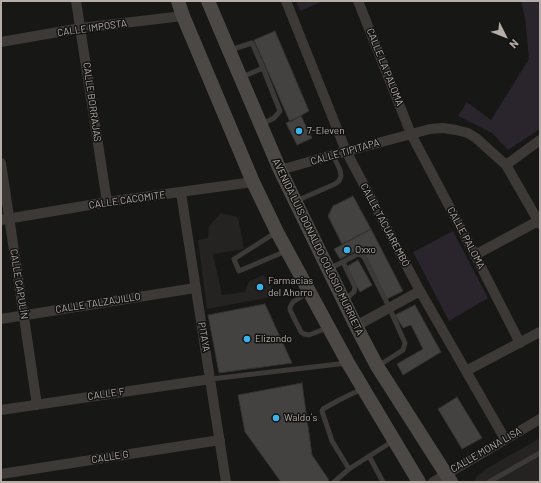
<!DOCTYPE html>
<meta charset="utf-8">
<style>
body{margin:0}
#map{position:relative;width:541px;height:483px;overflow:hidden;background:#171716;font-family:Barlow,sans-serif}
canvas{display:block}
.frame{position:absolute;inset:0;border:2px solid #b7ada8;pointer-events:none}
.north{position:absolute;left:485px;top:16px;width:40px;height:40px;-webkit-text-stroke:3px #121211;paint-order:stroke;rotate:132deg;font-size:11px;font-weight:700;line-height:16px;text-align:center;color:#b7ada8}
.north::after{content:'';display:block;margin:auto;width:14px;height:18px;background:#b7ada8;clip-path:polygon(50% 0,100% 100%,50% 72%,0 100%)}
</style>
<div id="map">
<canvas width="541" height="483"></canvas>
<div class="frame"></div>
<div class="north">N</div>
</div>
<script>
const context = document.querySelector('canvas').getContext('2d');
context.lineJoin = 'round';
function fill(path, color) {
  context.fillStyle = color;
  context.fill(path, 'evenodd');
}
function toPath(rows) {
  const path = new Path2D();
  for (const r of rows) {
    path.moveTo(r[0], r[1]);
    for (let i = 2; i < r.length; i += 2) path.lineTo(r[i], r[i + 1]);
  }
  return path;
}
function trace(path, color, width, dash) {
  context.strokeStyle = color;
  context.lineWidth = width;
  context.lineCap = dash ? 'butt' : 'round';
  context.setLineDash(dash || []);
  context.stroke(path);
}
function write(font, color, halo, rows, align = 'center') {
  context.font = font + ' Barlow,sans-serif';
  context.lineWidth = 3;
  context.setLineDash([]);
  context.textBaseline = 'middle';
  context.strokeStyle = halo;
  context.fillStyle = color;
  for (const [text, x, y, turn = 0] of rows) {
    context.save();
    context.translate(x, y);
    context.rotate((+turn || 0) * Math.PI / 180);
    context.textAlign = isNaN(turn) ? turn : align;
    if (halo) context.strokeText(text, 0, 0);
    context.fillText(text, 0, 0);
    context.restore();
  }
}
fill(toPath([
 [221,213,238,217,244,249,213,254,222,295,245,292,249,281,264,275,277,296,207,309,198,240,208,238,209,226],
 [540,438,540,482,474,482,477,476,486,469]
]), '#242322');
fill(toPath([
 [296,1,323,1,300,11],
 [521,1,540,1,540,129,508,150,492,133,458,116,467,102,491,120,529,59,525,18],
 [453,231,488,298,449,321,413,252]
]), '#2a242c');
const building = toPath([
 [275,31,309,111,290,122,254,40,275,31],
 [301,116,312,138,297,145,286,123,301,116],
 [353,196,371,229,342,244,328,216,333,206,353,196],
 [371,229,403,291,387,299,362,248,340,259,334,249,371,229],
 [358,260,372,285,360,292,346,267,358,260],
 [265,304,292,363,219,373,208,315,265,304],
 [415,305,441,352,403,375,397,364,423,349,411,325,403,328,395,315,415,305],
 [302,383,312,455,329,480,327,482,281,482,245,432,238,395,302,383],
 [457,397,482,438,462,449,438,409,457,397]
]);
fill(building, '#444240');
trace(building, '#333230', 1);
trace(toPath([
 [230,50,252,43,263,68,280,111,274,118,262,124],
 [242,77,263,68],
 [296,201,335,184,339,181,341,176,340,170,333,155],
 [275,233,234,259,239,271,286,251],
 [343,262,355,287,354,292,345,300],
 [329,269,358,254,361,255,364,257,389,307,405,343,403,350,378,366],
 [308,292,293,302,290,307,290,310,301,332,304,334,309,335,327,328],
 [211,379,347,363],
 [369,456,383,482],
 [349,469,332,441,322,411,323,409,339,400,362,389],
 [334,482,349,469,393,441],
 [489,482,540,453]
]), '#3c3937', 5);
trace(toPath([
 [76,1,107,202],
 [286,1,346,151,420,291,505,439],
 [358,1,411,134,475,255,520,343],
 [1,42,81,28,183,16],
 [1,163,37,405],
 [506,165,540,140],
 [280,170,333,155,430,129,443,128,456,130,468,133,476,138,506,165,540,224],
 [181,193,226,482],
 [1,220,107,202,253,182],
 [475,255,540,220],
 [1,319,195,288],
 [356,326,420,291],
 [466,371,540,332],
 [1,410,211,379],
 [1,474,220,440],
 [433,482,540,419]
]), '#3c3937', 10);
trace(toPath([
 [178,1,183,16,253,182,277,232,348,363,419,482],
 [208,1,280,170,356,326,377,366,451,482]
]), '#4c4845', 14);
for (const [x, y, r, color] of [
 [299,131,4,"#3db2e8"],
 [347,250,4,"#3db2e8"],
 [260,287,4,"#3db2e8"],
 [247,339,4,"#3db2e8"],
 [276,418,4,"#3db2e8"]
]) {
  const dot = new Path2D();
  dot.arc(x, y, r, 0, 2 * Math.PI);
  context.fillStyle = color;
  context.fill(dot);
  trace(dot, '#121211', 1.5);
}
write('10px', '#b7ada8', '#121211', [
 ["CALLE IMPOSTA",92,28,-8],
 ["CALLE LA PALOMA",385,67,68],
 ["CALLE BORRAJAS",92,102,82],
 ["CALLE TIPITAPA",345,152,-16],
 ["CALLE CACOMITE",127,200,-8],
 ["CALLE TACUAREMBÓ",385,225,62],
 ["CALLE PALOMA",466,238,62],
 ["AVENIDA LUIS DONALDO COLOSIO MURRIETA",318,247,64],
 ["CALLE CAPULÍN",19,284,81],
 ["CALLE TALZAJILLO",98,303,-9],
 ["PITAYA",204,337,80],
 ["CALLE F",106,394,-8],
 ["CALLE MONA LISA",486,450,-30],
 ["CALLE G",110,457,-9]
]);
write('10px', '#b7ada8', '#121211', [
 ["7-Eleven",307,131],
 ["Oxxo",355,250],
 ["Farmacias",268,281],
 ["del Ahorro",268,293],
 ["Elizondo",255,339],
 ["Waldo´s",284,418]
], 'left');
</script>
